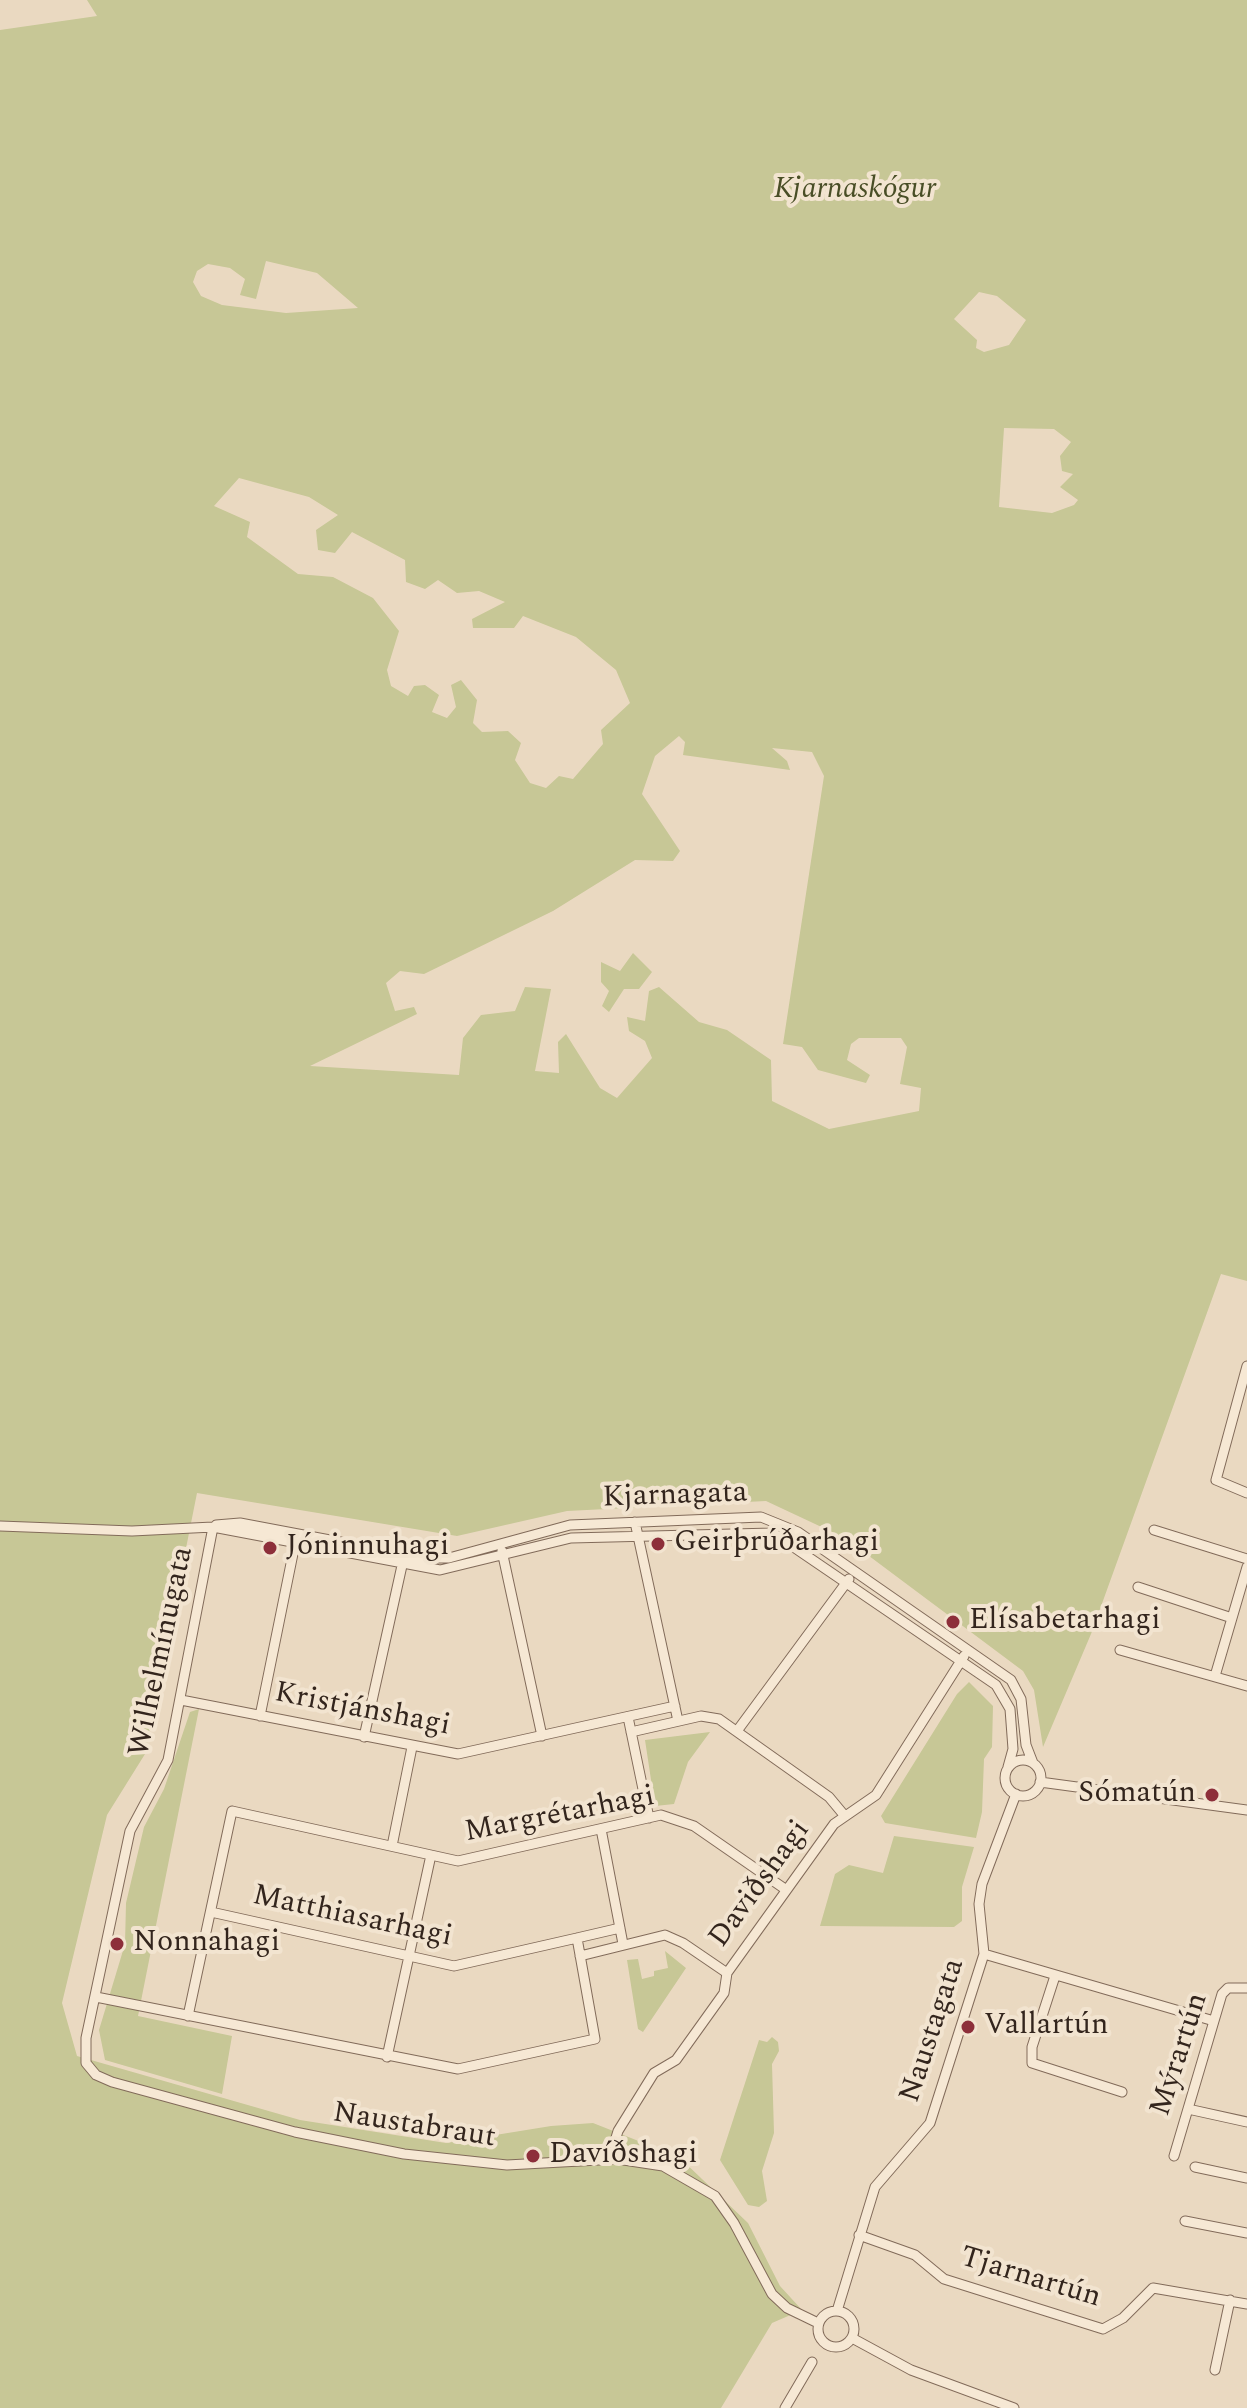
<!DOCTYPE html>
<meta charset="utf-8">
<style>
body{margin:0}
canvas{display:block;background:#ead9c1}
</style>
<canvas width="1247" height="2408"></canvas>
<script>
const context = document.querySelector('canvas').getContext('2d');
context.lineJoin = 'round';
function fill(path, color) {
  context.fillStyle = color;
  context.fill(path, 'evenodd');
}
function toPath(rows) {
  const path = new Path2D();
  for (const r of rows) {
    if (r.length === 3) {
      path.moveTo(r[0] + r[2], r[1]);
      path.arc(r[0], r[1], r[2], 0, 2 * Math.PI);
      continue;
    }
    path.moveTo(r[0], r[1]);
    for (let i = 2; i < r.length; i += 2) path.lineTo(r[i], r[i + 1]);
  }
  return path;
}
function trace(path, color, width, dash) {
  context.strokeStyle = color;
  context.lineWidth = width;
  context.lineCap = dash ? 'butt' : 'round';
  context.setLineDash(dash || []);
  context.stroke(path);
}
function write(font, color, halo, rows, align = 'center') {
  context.font = font + ' Spectral,serif';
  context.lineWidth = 8;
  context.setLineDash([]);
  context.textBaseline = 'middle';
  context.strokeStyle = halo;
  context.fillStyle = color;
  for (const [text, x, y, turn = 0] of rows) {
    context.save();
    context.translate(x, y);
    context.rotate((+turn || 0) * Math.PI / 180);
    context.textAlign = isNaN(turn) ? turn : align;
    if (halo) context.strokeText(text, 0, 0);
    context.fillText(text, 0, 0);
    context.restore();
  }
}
fill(toPath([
 [87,0,1247,0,1247,1281,1221,1274,1091,1634,1043,1747,1034,1690,1023,1671,845,1538,766,1501,567,1511,457,1536,197,1493,145,1754,107,1815,62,2003,77,2056,300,2120,446,2143,551,2126,593,2123,679,2157,748,2223,780,2286,802,2310,772,2323,721,2408,0,2408,0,30,97,16],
 [266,261,317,273,358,308,286,313,222,305,201,296,193,282,197,271,208,264,230,268,245,279,240,295,256,299],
 [979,292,997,296,1026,320,1009,345,984,352,976,348,977,340,954,319],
 [1004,428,1054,429,1071,442,1060,456,1062,471,1073,474,1060,487,1078,500,1074,505,1052,513,999,507],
 [239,478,309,497,338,515,316,530,318,550,335,553,352,532,405,560,406,582,425,589,438,580,457,593,479,591,505,602,472,619,473,628,514,628,523,616,576,637,616,670,630,703,601,730,603,744,573,779,559,776,546,788,530,783,515,760,521,743,508,731,482,732,473,723,477,700,461,680,451,685,456,707,447,718,432,712,439,695,425,685,414,686,408,696,391,686,387,670,399,631,373,598,333,577,298,574,247,537,250,522,214,506],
 [679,736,685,742,683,755,790,770,787,761,772,748,812,752,824,776,783,1044,802,1047,818,1070,866,1083,870,1075,847,1060,851,1044,859,1038,901,1038,907,1047,900,1084,921,1088,919,1111,829,1129,772,1101,771,1060,727,1030,699,1022,659,987,649,991,645,1021,627,1017,629,1031,645,1041,652,1058,617,1098,600,1088,566,1034,558,1042,559,1073,535,1071,551,989,525,987,515,1011,481,1015,463,1038,459,1075,310,1066,417,1014,414,1007,395,1011,386,983,400,971,424,974,553,911,635,860,673,861,680,851,642,794,655,756],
 [633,953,652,972,639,989,624,989,609,1012,602,1006,609,991,601,982,601,962,620,971],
 [969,1682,993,1706,992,1747,984,1759,982,1812,976,1838,885,1823,881,1816,957,1694],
 [199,1709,138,2016,232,2036,222,2094,105,2060,99,2030,125,1944,126,1903,144,1827,164,1789,190,1712],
 [710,1732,688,1762,674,1804,655,1806,645,1740],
 [894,1836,974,1847,962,1887,962,1921,954,1927,820,1926,835,1874,849,1865,883,1873],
 [665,1951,686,1968,643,2032,638,2029,627,1960,638,1959,642,1979,654,1976,654,1971,668,1968],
 [772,2037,778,2042,779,2051,772,2064,774,2133,762,2171,767,2201,759,2207,748,2205,720,2160,759,2040,767,2042]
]), '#c7c796');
const minor = toPath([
 [1247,1366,1216,1480,1247,1493],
 [635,1522,678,1721],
 [216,1525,240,1523,425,1558,449,1558,570,1525,761,1517,798,1532,1011,1680,1021,1699,1026,1745,1033,1763],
 [0,1526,132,1531,213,1527,440,1570,571,1538,773,1533,996,1685,1010,1709,1013,1749,1008,1767],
 [213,1527,168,1760,130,1831,86,2038,86,2063,96,2075,112,2082,295,2132,404,2154,507,2165,617,2159,663,2166,715,2196,734,2223,772,2294,787,2308,818,2323],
 [1154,1530,1247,1559],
 [502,1551,542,1736],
 [1138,1587,1232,1618],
 [1120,1650,1247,1686],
 [1215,1676,1247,1567],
 [181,1700,458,1754,675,1706],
 [260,1716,296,1539],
 [628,1717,649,1818],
 [737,1731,849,1579],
 [631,1732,701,1716,719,1719,829,1797,844,1815],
 [364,1737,403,1561],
 [1023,1778,18],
 [1040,1782,1247,1810],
 [601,1829,623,1944],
 [392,1846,412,1747],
 [577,1938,620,1928],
 [984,1954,1214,2021],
 [580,1956,665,1935,683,1943,727,1973],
 [1055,1976,1032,2047,1032,2063,1122,2092],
 [96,1997,458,2069,595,2039,577,1938,454,1966,211,1912],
 [188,2016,232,1811,458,1861,661,1815,694,1826,785,1889],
 [387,2057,431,1855],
 [1188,2109,1247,2122],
 [1174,2156,1222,1994,1228,1988,1247,1988],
 [617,2159,615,2141,618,2131,654,2073,676,2060,724,1993,727,1973,834,1824,876,1795,964,1656],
 [1195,2167,1247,2178],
 [1185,2221,1247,2233],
 [859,2235,915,2255,944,2279,1103,2329,1123,2318,1153,2288,1247,2304],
 [836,2329,18],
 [837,2311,875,2187,930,2123,984,1954,979,1904,982,1884,1016,1794],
 [852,2338,911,2370,1014,2408],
 [1215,2370,1230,2300],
 [785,2408,812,2362]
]);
trace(minor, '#826b5a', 11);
trace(minor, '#f6e8d4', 9);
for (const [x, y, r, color] of [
 [658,1544,8,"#8d2f3a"],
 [270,1548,8,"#8d2f3a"],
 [953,1622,8,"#8d2f3a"],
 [1212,1795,8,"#8d2f3a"],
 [117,1944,8,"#8d2f3a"],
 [968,2027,8,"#8d2f3a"],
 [533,2156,8,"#8d2f3a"]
]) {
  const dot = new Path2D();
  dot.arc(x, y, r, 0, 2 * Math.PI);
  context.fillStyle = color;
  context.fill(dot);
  trace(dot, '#f2e4d0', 3);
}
write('italic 30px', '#494e26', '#f2e4d0', [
 ["Kjarnaskógur",855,191]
]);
write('30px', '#33251d', '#f2e4d0', [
 ["Kjarnagata",675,1497,-2],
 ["Wilhelmínugata",163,1652,-78],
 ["Kristjánshagi",362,1711,11],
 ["Margrétarhagi",560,1816,-11],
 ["Daviðshagi",761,1885,-54],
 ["Matthiasarhagi",352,1918,12],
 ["Naustagata",934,2031,-72],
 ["Mýrartún",1181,2055,-72],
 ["Naustabraut",414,2127,9],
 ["Tjarnartún",1030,2279,17]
]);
write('30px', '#33251d', '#f2e4d0', [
 ["Geirþrúðarhagi",674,1544],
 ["Jóninnuhagi",286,1548],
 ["Elísabetarhagi",969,1622],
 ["Sómatún",1196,1795,"right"],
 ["Nonnahagi",133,1944],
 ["Vallartún",984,2027],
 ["Davíðshagi",549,2156]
], 'left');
</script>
